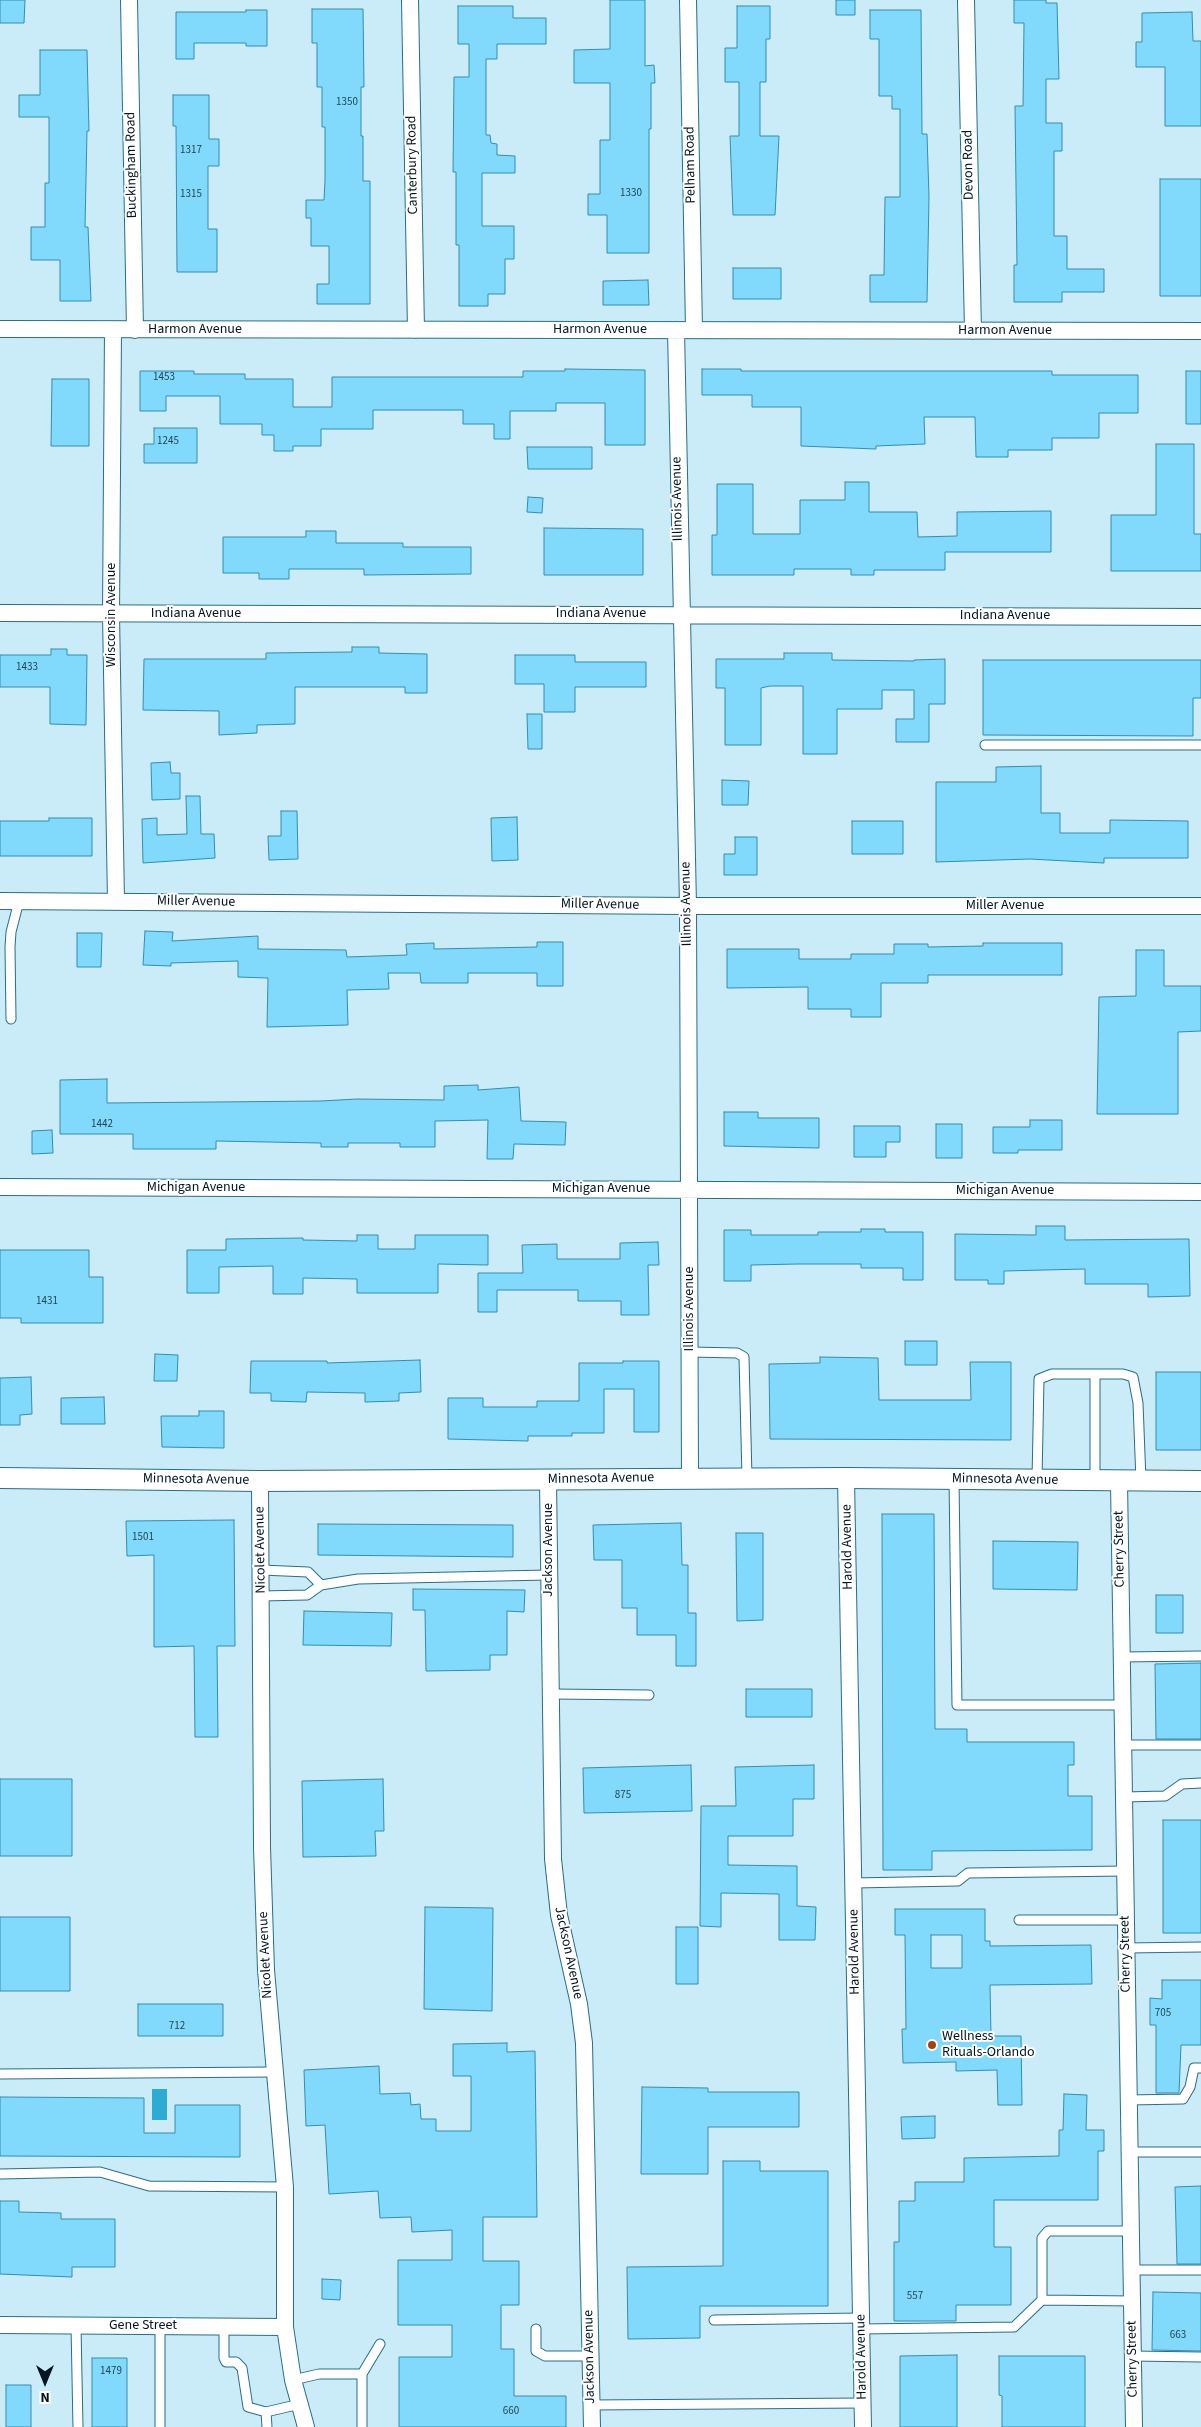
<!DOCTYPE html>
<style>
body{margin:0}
#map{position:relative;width:1201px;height:2427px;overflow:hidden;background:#caebf8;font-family:"Source Sans 3",sans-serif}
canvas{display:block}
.north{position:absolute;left:20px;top:2357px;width:50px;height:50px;-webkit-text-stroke:4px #fff;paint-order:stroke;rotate:180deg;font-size:14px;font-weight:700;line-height:20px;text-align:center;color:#00151f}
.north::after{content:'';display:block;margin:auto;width:18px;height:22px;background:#00151f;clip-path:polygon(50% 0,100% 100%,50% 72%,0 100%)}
</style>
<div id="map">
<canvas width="1201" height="2427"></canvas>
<div class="north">N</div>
</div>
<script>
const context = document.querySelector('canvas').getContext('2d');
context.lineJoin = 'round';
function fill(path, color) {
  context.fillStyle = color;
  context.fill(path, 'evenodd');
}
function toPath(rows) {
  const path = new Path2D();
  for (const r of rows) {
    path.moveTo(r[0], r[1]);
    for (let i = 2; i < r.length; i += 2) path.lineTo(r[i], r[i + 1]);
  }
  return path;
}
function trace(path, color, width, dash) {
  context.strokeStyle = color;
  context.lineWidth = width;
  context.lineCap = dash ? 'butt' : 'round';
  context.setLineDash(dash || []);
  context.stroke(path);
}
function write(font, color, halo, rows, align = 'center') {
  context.font = font + ' "Source Sans 3",sans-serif';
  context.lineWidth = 4;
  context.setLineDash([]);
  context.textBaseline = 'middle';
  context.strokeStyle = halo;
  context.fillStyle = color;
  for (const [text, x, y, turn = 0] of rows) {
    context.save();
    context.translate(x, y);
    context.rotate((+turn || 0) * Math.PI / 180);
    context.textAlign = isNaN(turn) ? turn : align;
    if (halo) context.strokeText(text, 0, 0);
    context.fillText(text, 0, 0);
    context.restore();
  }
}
fill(toPath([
 [152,2089,167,2089,167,2120,152,2120]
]), '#2dabd3');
const building = toPath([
 [0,0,25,0,24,23,0,23,0,0],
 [610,0,645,0,645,66,654,65,655,83,651,83,651,129,649,129,649,253,607,253,607,215,588,215,588,194,600,194,600,140,610,140,610,83,574,83,574,50,610,49,610,0],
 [836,0,855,0,855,15,836,15,836,0],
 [1014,0,1046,0,1046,3,1057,3,1059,79,1046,79,1046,123,1062,123,1062,151,1054,151,1054,236,1067,236,1067,269,1104,269,1104,292,1062,292,1062,302,1014,302,1014,265,1017,265,1015,106,1023,106,1024,23,1014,23,1014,0],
 [458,6,513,6,513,18,546,18,546,44,497,44,497,59,486,59,486,135,490,135,491,143,497,144,497,155,515,156,515,173,482,173,482,226,514,226,514,259,505,259,505,294,488,294,488,306,459,306,459,245,456,245,456,172,453,172,454,77,469,77,469,44,458,44,458,6],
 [737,6,770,6,770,39,766,39,766,82,760,82,760,136,779,136,775,215,733,215,730,136,739,136,739,82,725,82,725,48,737,48,737,6],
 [312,9,363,9,364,87,361,87,361,136,363,136,363,181,370,181,370,304,317,304,317,284,329,284,329,246,311,246,311,218,306,218,306,200,324,200,325,181,325,127,322,127,322,87,317,87,317,43,312,43,312,9],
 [246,10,267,10,267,46,246,46,246,43,194,43,194,59,176,59,176,12,246,12,246,10],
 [870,10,921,10,922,134,927,134,929,197,927,302,870,302,870,275,884,275,885,197,900,197,900,109,892,109,892,96,879,96,879,39,870,39,870,10],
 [1192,12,1193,41,1201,41,1201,126,1165,126,1165,67,1136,67,1136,42,1142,42,1142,13,1192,12],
 [40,50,87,50,89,131,87,131,85,227,88,227,91,301,60,301,60,260,31,260,31,227,45,227,45,183,49,183,49,117,19,117,19,95,40,95,40,50],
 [173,95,209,95,209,139,219,139,219,166,208,166,208,229,217,229,217,272,177,272,176,126,173,126,173,95],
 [1160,179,1201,179,1201,296,1160,296,1160,179],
 [733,268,781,268,781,299,733,299,733,268],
 [648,280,649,305,603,305,603,281,648,280],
 [565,369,645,370,645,445,605,445,605,403,556,403,556,411,510,411,510,439,494,439,494,424,463,424,463,410,373,410,373,429,321,429,321,446,293,446,293,451,274,451,274,435,262,435,262,424,220,424,220,396,166,396,166,411,140,411,140,371,194,371,194,374,245,374,245,379,293,379,293,407,332,407,332,377,523,377,523,371,565,371,565,369],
 [702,369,741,369,741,371,1052,371,1052,375,1138,375,1138,413,1099,413,1099,438,1052,438,1052,450,1008,450,1008,457,976,457,975,417,924,417,925,444,876,446,876,449,801,446,801,407,752,407,752,395,702,395,702,369],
 [1186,371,1201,371,1201,424,1186,424,1186,371],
 [52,379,89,379,89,446,51,446,52,379],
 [154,428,197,428,197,463,144,463,144,444,154,444,154,428],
 [1156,444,1194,444,1194,534,1201,534,1201,571,1111,571,1111,515,1156,515,1156,444],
 [527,447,592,447,592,469,528,469,527,447],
 [845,482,869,482,869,512,917,512,918,537,957,536,957,512,1051,511,1051,552,945,552,945,570,874,570,874,575,851,575,851,569,794,569,794,575,712,575,712,535,717,535,717,484,753,484,753,534,800,534,800,500,845,500,845,482],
 [528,497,543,498,542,513,527,512,528,497],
 [544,528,643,529,643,575,544,575,544,528],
 [306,531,336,531,336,543,403,543,403,547,471,547,471,574,364,575,364,569,289,569,289,579,259,579,259,573,223,573,223,537,306,537,306,531],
 [352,647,379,647,379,653,427,654,427,693,405,693,405,687,295,687,295,724,257,725,257,733,219,735,219,711,143,710,144,659,266,659,266,653,352,652,352,647],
 [51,649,67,649,67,655,87,655,86,725,50,724,50,687,0,687,0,655,51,655,51,649],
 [784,653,832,653,832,660,914,661,914,660,945,659,945,704,929,704,929,742,896,742,896,719,914,719,914,690,882,690,882,709,837,709,837,754,803,754,803,686,770,686,761,688,761,745,725,745,725,688,716,688,716,659,784,659,784,653],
 [515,655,575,655,575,662,646,662,646,687,575,687,575,712,544,712,544,684,515,684,515,655],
 [983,660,1201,660,1201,698,1193,698,1193,736,983,735,983,660],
 [527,714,542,714,542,749,528,749,527,714],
 [170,762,171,773,180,773,180,799,152,800,151,763,170,762],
 [1041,766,1041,813,1060,813,1060,833,1110,833,1110,820,1188,821,1188,858,1104,858,1104,863,1030,859,936,862,936,782,996,782,996,767,1041,766],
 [722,780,749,781,748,805,722,805,722,780],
 [186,796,200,796,201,834,214,834,215,858,143,863,142,819,157,818,157,835,187,834,186,796],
 [281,811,297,811,298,859,269,860,268,836,281,836,281,811],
 [517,817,518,860,492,861,491,818,517,817],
 [49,818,92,818,92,856,0,856,0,821,49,821,49,818],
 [852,821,903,821,903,854,852,854,852,821],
 [735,837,757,837,757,875,724,875,724,854,735,854,735,837],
 [145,931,173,932,172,941,258,936,258,949,346,950,347,957,407,955,406,944,434,943,434,949,537,947,537,942,563,942,563,986,537,986,537,973,468,973,468,983,421,983,420,973,388,973,389,989,347,990,348,1025,267,1027,268,978,238,977,238,961,171,963,171,966,143,965,145,931],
 [77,933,102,933,101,967,77,967,77,933],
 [983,943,1062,943,1062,975,928,975,928,983,881,983,881,1017,851,1017,851,1009,808,1009,808,987,727,988,727,949,799,949,799,959,851,959,851,954,894,954,894,944,928,944,928,947,983,946,983,943],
 [1136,950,1164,950,1164,986,1201,986,1201,1031,1178,1032,1178,1114,1097,1114,1099,997,1136,996,1136,950],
 [107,1079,107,1103,321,1101,357,1099,444,1100,444,1086,478,1085,478,1090,519,1087,521,1121,566,1122,565,1145,514,1144,513,1159,487,1159,488,1120,435,1121,435,1147,400,1147,400,1143,348,1143,348,1147,321,1147,321,1143,216,1141,216,1149,133,1149,133,1134,60,1134,60,1080,107,1079],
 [724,1112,758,1112,758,1118,819,1118,819,1148,724,1146,724,1112],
 [1030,1120,1062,1120,1062,1150,1018,1150,1018,1153,993,1153,993,1127,1030,1127,1030,1120],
 [936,1124,962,1124,962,1158,936,1158,936,1124],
 [854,1126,900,1126,900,1142,886,1142,886,1157,854,1157,854,1126],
 [52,1130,53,1153,32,1154,32,1131,52,1130],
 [1036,1226,1065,1226,1065,1240,1189,1239,1190,1296,1148,1297,1148,1284,1085,1284,1085,1269,1004,1271,1004,1284,988,1284,988,1280,955,1280,955,1234,1036,1235,1036,1226],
 [861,1229,885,1229,885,1232,923,1232,923,1280,903,1280,903,1268,861,1268,861,1264,798,1264,751,1265,751,1281,724,1281,724,1230,751,1230,751,1235,818,1235,818,1232,861,1232,861,1229],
 [357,1235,378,1235,378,1249,415,1249,415,1235,488,1235,488,1265,438,1264,438,1293,357,1293,357,1279,303,1278,303,1294,273,1294,273,1266,219,1267,219,1293,187,1293,187,1250,226,1250,226,1239,303,1238,303,1240,357,1241,357,1235],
 [658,1242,659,1265,648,1265,649,1315,621,1315,621,1301,578,1301,578,1290,497,1290,497,1312,478,1312,478,1273,523,1273,522,1245,557,1244,557,1259,620,1259,620,1243,658,1242],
 [0,1250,89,1250,89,1277,103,1277,103,1323,21,1323,21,1318,0,1318,0,1250],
 [905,1341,937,1341,937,1365,905,1365,905,1341],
 [155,1354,178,1355,177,1381,154,1381,155,1354],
 [820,1357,878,1358,879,1400,971,1400,970,1362,1011,1362,1011,1440,770,1439,769,1364,820,1363,820,1357],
 [420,1360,421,1392,399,1393,399,1401,365,1402,365,1393,307,1392,306,1402,271,1401,271,1393,250,1393,251,1361,327,1361,327,1363,420,1360],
 [623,1361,659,1361,659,1432,634,1432,634,1389,604,1389,604,1433,572,1433,572,1436,528,1436,528,1441,448,1439,448,1398,483,1398,483,1407,537,1407,537,1401,579,1401,579,1363,623,1363,623,1361],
 [1156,1372,1201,1372,1201,1450,1156,1450,1156,1372],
 [31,1377,32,1414,20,1415,20,1425,0,1425,0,1378,31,1377],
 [104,1397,105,1424,61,1424,61,1398,104,1397],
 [199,1411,224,1411,224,1448,162,1447,161,1416,199,1416,199,1411],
 [882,1514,934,1514,935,1729,967,1729,967,1742,1074,1742,1074,1765,1068,1765,1068,1796,1092,1796,1092,1850,932,1851,932,1870,883,1870,882,1514],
 [234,1520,235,1646,217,1646,218,1737,195,1737,194,1646,154,1647,154,1555,127,1556,126,1521,234,1520],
 [681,1523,682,1565,688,1565,688,1613,696,1613,696,1666,676,1666,676,1635,637,1635,637,1608,622,1608,622,1560,594,1560,593,1525,681,1523],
 [318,1524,513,1525,513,1557,318,1555,318,1524],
 [736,1533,763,1533,763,1620,737,1621,736,1533],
 [993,1541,1078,1542,1077,1590,993,1589,993,1541],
 [413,1589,525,1590,524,1612,507,1611,507,1655,490,1655,490,1670,426,1671,425,1610,413,1610,413,1589],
 [1156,1595,1183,1595,1183,1633,1156,1633,1156,1595],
 [304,1611,392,1613,391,1646,303,1645,304,1611],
 [1201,1663,1201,1739,1156,1739,1155,1664,1201,1663],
 [746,1689,812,1689,812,1717,746,1717,746,1689],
 [691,1765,692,1811,584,1813,583,1768,691,1765],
 [814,1765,814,1799,793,1799,793,1836,728,1836,728,1865,797,1866,797,1906,816,1907,815,1940,779,1940,779,1894,721,1893,721,1927,700,1926,701,1806,736,1806,735,1767,814,1765],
 [0,1779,72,1779,72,1856,0,1856,0,1779],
 [383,1779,384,1831,375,1831,376,1856,303,1857,302,1781,383,1779],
 [1163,1820,1201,1820,1201,1933,1163,1933,1163,1820],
 [425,1907,493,1908,492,2011,424,2009,425,1907],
 [895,1909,985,1909,985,1941,990,1941,990,1946,1091,1945,1092,1984,990,1985,991,2036,1021,2036,1022,2105,998,2105,997,2070,956,2071,956,2062,903,2063,902,2029,906,2029,905,1935,895,1935,895,1909],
 [931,1935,962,1935,962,1968,931,1968,931,1935],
 [0,1917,70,1917,70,1991,0,1991,0,1917],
 [676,1927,698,1927,698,1984,676,1984,676,1927],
 [1162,1980,1201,1980,1201,2045,1181,2045,1179,2093,1156,2093,1156,2025,1150,2025,1150,1998,1162,1999,1162,1980],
 [138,2004,223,2004,223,2036,138,2036,138,2004],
 [507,2043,507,2052,535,2051,537,2217,483,2217,483,2261,519,2261,519,2305,501,2305,501,2349,514,2349,514,2396,566,2396,566,2427,399,2427,399,2357,452,2357,452,2325,398,2325,398,2260,452,2260,452,2230,412,2232,411,2217,380,2218,378,2191,329,2194,325,2125,306,2126,304,2070,379,2066,380,2094,410,2093,411,2105,420,2104,421,2119,436,2119,436,2131,471,2131,471,2076,453,2076,453,2044,507,2043],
 [642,2087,708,2088,708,2092,799,2092,799,2127,708,2127,708,2174,641,2174,642,2087],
 [1064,2094,1087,2095,1086,2130,1104,2130,1104,2151,1098,2151,1098,2200,994,2200,994,2247,1011,2247,1011,2305,956,2305,956,2321,894,2321,894,2242,899,2242,899,2201,915,2201,915,2182,964,2182,964,2158,1059,2156,1059,2130,1063,2130,1064,2094],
 [0,2097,144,2098,144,2133,175,2133,175,2105,240,2105,240,2157,0,2156,0,2097],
 [935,2116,935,2138,902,2139,901,2117,935,2116],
 [723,2161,760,2161,760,2171,828,2171,828,2306,700,2306,700,2338,628,2339,627,2267,723,2266,723,2161],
 [1201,2186,1201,2264,1177,2264,1175,2187,1201,2186],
 [0,2201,19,2201,19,2212,61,2213,61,2219,115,2219,115,2267,72,2267,72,2277,0,2274,0,2201],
 [322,2279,341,2280,340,2300,322,2299,322,2279],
 [1153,2292,1201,2293,1201,2351,1152,2350,1153,2292],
 [957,2355,957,2427,900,2427,900,2356,957,2355],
 [999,2356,1085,2356,1085,2427,1002,2427,1002,2396,999,2395,999,2356],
 [92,2358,127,2358,127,2427,92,2427,92,2358],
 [6,2385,31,2385,31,2427,6,2427,6,2385]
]);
fill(building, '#81dafb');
trace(building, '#328eae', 1);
const service = toPath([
 [985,745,1201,745],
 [11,1019,10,947,11,932,19,901],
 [690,1352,737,1353,744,1357,747,1478],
 [1095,1374,1095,1481],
 [954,1479,957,1705,1122,1705],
 [1037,1480,1039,1379,1052,1374,1123,1374,1133,1377,1138,1403,1141,1481],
 [261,1570,308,1572,321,1585],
 [261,1596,307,1595,321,1585,358,1579,548,1575],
 [1122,1657,1201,1656],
 [551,1694,649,1695],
 [1123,1745,1201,1745],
 [1124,1797,1165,1796,1182,1784,1201,1783],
 [854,1883,958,1881,968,1873,1125,1871],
 [1019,1920,1126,1920],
 [1126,1948,1201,1947],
 [0,2074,275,2072],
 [1129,2100,1183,2099,1190,2087,1194,2068,1201,2068],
 [1129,2152,1201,2152],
 [0,2174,100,2172,149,2186,285,2187],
 [1131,2270,1201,2270],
 [1042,2300,1042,2238,1048,2231,1130,2231],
 [714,2320,861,2318],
 [76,2326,78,2427],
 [224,2327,224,2358,226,2362,236,2362,242,2368,248,2407,266,2412,300,2404],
 [536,2329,536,2351,545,2356,590,2356],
 [861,2329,1014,2327,1042,2300,1132,2301],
 [1132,2356,1201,2357],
 [362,2374,380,2344],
 [293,2380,319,2374,362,2374,362,2427],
 [591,2405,863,2403],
 [266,2412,267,2427],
 [160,2427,160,2326]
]);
const minor = toPath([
 [129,0,135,330],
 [410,0,416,330],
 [688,0,694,330],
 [966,0,973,331],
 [0,329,1201,331],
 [113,330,111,614,116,901],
 [676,330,688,906,690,1478],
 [0,613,1201,617],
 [0,901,688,906,1201,906],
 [0,1187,1201,1192],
 [846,1478,863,2427],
 [548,1480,553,1859,559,1915,579,2004,584,2043,592,2427],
 [260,1481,262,1847,266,1970,285,2187,285,2327,293,2380,306,2427],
 [1119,1482,1134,2427],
 [0,2325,285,2327]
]);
const tertiary = toPath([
 [0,1478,260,1481,846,1478,1201,1481]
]);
trace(service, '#296e86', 11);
trace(minor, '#296e86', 18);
trace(tertiary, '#296e86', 22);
trace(service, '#fff', 9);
trace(minor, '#fff', 16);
trace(tertiary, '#fff', 20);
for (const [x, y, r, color] of [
 [932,2045,5,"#a64408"]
]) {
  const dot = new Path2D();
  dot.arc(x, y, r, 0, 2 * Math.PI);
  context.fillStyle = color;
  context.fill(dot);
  trace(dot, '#fff', 2);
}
write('11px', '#204656', null, [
 ["1350",347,103],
 ["1317",191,151],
 ["1330",631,194],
 ["1315",191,195],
 ["1453",164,378],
 ["1245",168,442],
 ["1433",27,668],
 ["1442",102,1125],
 ["1431",47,1302],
 ["1501",143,1538],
 ["875",623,1796],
 ["705",1163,2014],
 ["712",177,2027],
 ["557",915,2297],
 ["663",1178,2336],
 ["1479",111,2372],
 ["660",511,2412]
]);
write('14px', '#00151f', '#fff', [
 ["Buckingham Road",132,165,-91],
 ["Canterbury Road",413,165,-91],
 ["Pelham Road",691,165,-91],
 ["Devon Road",969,165,-91],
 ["Harmon Avenue",195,330],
 ["Harmon Avenue",600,330],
 ["Harmon Avenue",1005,331],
 ["Illinois Avenue",678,499,-91],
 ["Indiana Avenue",196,614],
 ["Indiana Avenue",601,614],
 ["Wisconsin Avenue",112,615,-90],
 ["Indiana Avenue",1005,616],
 ["Miller Avenue",196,902,1],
 ["Illinois Avenue",687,904,-91],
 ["Miller Avenue",600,905,1],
 ["Miller Avenue",1005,906],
 ["Michigan Avenue",196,1188],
 ["Michigan Avenue",601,1189],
 ["Michigan Avenue",1005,1191],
 ["Illinois Avenue",690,1309,-90],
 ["Minnesota Avenue",601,1479,-1],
 ["Minnesota Avenue",196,1480,1],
 ["Minnesota Avenue",1005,1480,1],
 ["Harold Avenue",848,1547,-91],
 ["Cherry Street",1120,1549,-91],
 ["Nicolet Avenue",261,1550,-91],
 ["Jackson Avenue",549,1550,-90],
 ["Harold Avenue",855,1952,-91],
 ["Jackson Avenue",568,1953,78],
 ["Cherry Street",1126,1954,-91],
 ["Nicolet Avenue",266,1955,-93],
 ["Gene Street",143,2326],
 ["Jackson Avenue",590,2357,-91],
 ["Harold Avenue",862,2357,-91],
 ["Cherry Street",1133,2359,-91]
]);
write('14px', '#00151f', '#fff', [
 ["Wellness",942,2037],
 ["Rituals-Orlando",942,2053]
], 'left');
</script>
